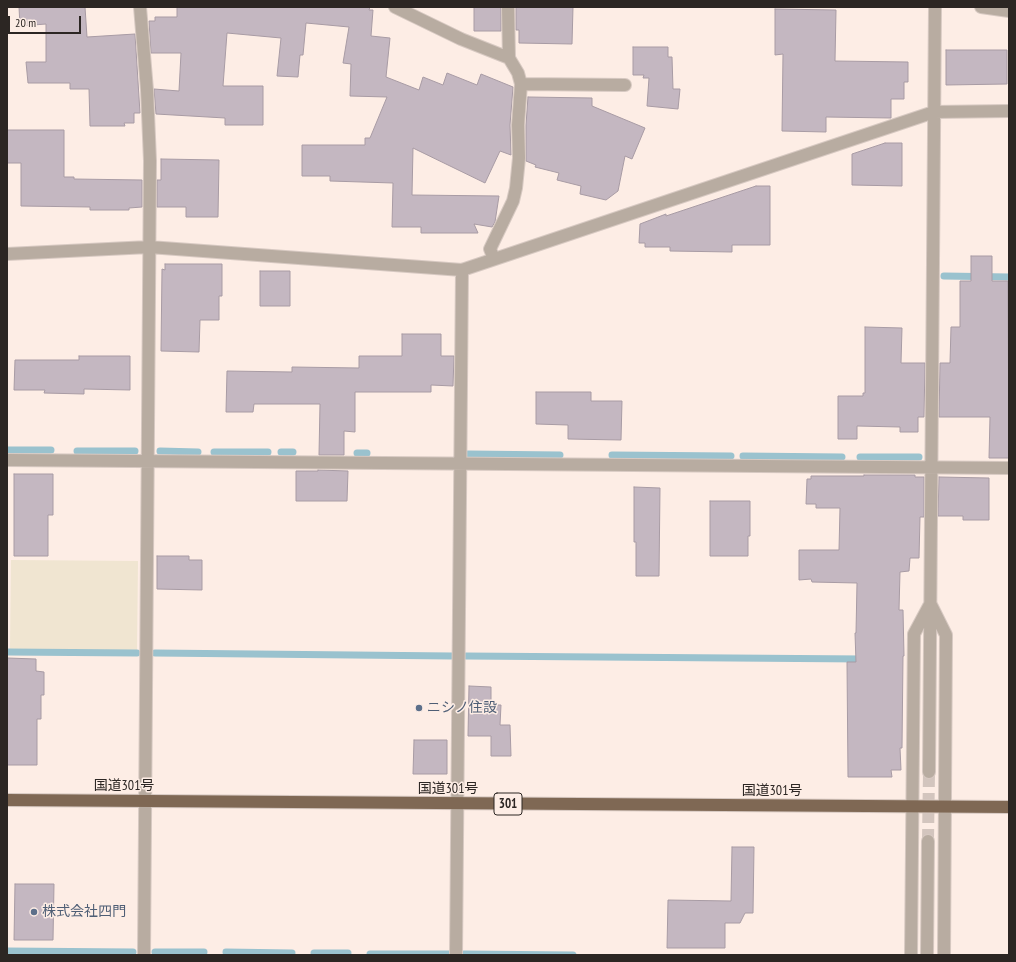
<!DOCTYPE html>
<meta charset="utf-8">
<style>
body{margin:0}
#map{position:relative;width:1016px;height:962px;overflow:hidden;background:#fdede5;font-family:"PT Sans Narrow",sans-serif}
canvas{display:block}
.frame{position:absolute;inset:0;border:8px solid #2c2623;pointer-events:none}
.scale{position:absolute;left:8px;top:16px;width:73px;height:18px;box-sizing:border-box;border:2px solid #2c2623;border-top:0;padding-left:5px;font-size:12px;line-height:14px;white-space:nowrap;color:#2c2623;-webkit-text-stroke:3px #fdede5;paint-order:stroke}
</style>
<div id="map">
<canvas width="1016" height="962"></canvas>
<div class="frame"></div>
<div class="scale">20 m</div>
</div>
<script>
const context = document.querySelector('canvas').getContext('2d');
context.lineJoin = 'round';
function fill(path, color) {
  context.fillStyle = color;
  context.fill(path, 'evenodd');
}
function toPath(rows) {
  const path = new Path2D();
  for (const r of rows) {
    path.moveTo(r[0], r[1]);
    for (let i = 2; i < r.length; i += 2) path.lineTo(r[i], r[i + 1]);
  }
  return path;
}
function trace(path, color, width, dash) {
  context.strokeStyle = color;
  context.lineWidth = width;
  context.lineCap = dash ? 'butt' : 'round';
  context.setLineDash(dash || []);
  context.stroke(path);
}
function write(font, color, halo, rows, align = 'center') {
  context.font = font + ' "PT Sans Narrow","Noto Sans JP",sans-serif';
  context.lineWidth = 3;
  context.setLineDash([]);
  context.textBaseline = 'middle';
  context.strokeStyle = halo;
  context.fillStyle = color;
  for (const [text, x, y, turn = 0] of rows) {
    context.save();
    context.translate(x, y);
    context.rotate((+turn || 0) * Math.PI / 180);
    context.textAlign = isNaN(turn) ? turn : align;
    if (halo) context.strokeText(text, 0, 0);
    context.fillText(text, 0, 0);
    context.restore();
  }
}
fill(toPath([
 [11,560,138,561,137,651,10,650]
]), '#f0e5d1');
trace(toPath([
 [944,276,1009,277],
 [7,450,51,450],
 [77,451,135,451],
 [160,451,198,452],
 [214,452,268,452],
 [281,452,293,452],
 [357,453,367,453],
 [468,454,560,455],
 [612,455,731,456],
 [743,456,842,457],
 [860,457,919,457],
 [7,652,137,653],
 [155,653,452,656],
 [466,656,864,659],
 [7,951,133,952],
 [155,952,204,952],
 [226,952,292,953],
 [314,953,348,953],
 [370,954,449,954],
 [464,954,573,955]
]), '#9ac2ce', 7);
const building = toPath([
 [19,7,85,7,87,37,135,34,140,113,134,113,134,123,124,123,125,126,90,126,89,89,70,89,70,83,28,83,26,62,46,62,46,24,20,26,19,7],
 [177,7,370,7,369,10,373,10,371,36,390,38,386,77,419,90,423,77,443,85,447,73,477,85,481,74,513,87,510,125,511,155,500,151,485,183,413,148,412,195,499,196,495,222,492,227,474,224,478,233,421,233,421,227,392,227,393,183,330,181,330,176,302,176,302,145,365,145,365,138,370,138,387,97,350,96,351,64,343,63,349,27,306,23,303,55,300,55,298,77,277,76,281,38,227,33,223,86,263,86,263,125,225,125,225,118,156,114,154,89,179,91,181,53,151,53,149,21,155,21,155,17,177,17,177,7],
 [474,7,501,7,501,31,474,31,474,7],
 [516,7,573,7,572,44,519,43,519,30,516,30,516,7],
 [775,9,836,10,835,61,908,62,908,82,904,82,904,99,891,99,891,118,826,117,826,132,782,131,783,54,775,55,775,9],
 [633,47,668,47,668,57,672,57,673,89,680,89,678,109,647,106,649,78,643,78,644,75,633,75,633,47],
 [946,50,1007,50,1007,84,946,85,946,50],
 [528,97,592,98,592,106,645,128,632,159,625,156,618,191,606,200,580,194,581,186,557,180,559,173,535,167,536,165,526,161,526,125,528,97],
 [7,130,64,130,64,177,74,177,74,179,142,180,142,207,129,208,129,210,90,210,90,207,21,206,21,163,7,163,7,130],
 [885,143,902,143,902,186,852,185,852,154,885,143],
 [161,159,219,160,218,217,186,217,186,207,157,207,157,180,161,180,161,159],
 [756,186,770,186,770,245,732,245,732,252,670,251,670,247,645,247,645,243,639,243,640,224,666,214,666,216,756,186],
 [971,256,992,256,992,281,1008,281,1009,458,989,458,990,417,939,417,940,363,950,363,951,327,960,327,960,281,971,281,971,256],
 [165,264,222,264,222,296,219,296,219,320,200,320,199,352,161,351,162,269,165,270,165,264],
 [260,271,290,271,290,306,260,306,260,271],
 [865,327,902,328,901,363,925,363,924,417,918,417,918,432,900,432,900,427,857,426,857,439,838,439,838,396,863,396,863,393,865,393,865,327],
 [402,334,441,334,441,356,454,356,453,386,431,385,431,392,355,392,355,432,344,431,344,455,319,455,320,404,254,404,253,412,226,412,227,371,292,372,292,367,359,368,359,356,402,356,402,334],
 [79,356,130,356,130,390,84,389,84,394,44,393,45,390,14,390,15,360,79,360,79,356],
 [536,392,591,392,591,401,622,401,621,440,568,439,568,425,536,424,536,392],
 [318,470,348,471,347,501,296,501,296,471,318,471,318,470],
 [14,474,53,474,53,515,48,515,48,556,14,556,14,474],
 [864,475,915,475,915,477,924,477,924,517,920,517,919,558,910,558,909,571,900,572,899,610,903,610,904,656,903,656,902,748,900,748,901,770,891,770,892,777,848,777,847,662,856,662,855,633,856,633,857,583,812,582,811,579,799,580,799,550,839,550,840,508,816,508,816,504,806,504,807,479,811,479,811,476,864,476,864,475],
 [939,477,989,478,989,520,963,520,963,516,938,516,939,477],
 [634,487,660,488,659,576,636,576,636,542,634,542,634,487],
 [710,501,750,501,750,536,748,536,748,556,710,556,710,501],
 [157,556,189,556,189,560,202,560,202,590,157,589,157,556],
 [7,658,36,659,36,671,44,672,44,695,41,695,41,719,37,719,37,765,7,765,7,658],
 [469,686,491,687,491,705,501,705,500,725,510,725,511,756,491,756,491,736,468,736,469,686],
 [414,740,447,740,447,774,413,774,414,740],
 [732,847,754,847,753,913,745,913,740,923,725,923,725,948,667,948,668,900,731,901,732,847],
 [15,884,54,884,53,940,14,940,15,884]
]);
fill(building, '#c4b7c1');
trace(building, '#a89ba4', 1);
trace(toPath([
 [928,841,929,772]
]), '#d3c5be', 12, [12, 6]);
const minor = toPath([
 [140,7,147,90,150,161,144,955],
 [395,7,461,39,509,58],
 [981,7,1009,11],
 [521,84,625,85],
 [7,254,149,247,462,270,934,112,1009,111],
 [494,259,490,249,513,201,516,188,519,158,518,125,521,84,518,73,509,58,508,7],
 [7,460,1009,468],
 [931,605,946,635,944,955],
 [929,772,935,7],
 [456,955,462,270],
 [911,955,914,634,929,606],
 [927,955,928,841]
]);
const trunk = toPath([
 [7,800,1009,807]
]);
trace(minor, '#d7c9c2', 14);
trace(trunk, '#d7c9c2', 14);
trace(minor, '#b8aca1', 12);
trace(trunk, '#7f6854', 12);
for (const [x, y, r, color] of [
 [419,708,4,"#5c6f8a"],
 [34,912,4,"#5c6f8a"]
]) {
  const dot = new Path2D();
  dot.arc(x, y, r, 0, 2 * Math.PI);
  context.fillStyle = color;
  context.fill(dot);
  trace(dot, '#fdede5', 1.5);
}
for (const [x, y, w] of [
 [508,804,28]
]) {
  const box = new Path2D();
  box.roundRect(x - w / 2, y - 11, w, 22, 3);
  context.fillStyle = '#fdede5';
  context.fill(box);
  trace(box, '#2c2623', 1);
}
write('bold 13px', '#2c2623', null, [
 ["301",508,804]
]);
write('14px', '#4e5e75', '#fdede5', [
 ["ニシノ住設",427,708],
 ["株式会社四門",42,912]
], 'left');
write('14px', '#2c2623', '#fdede5', [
 ["国道301号",124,786],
 ["国道301号",448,789],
 ["国道301号",772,791]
]);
</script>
